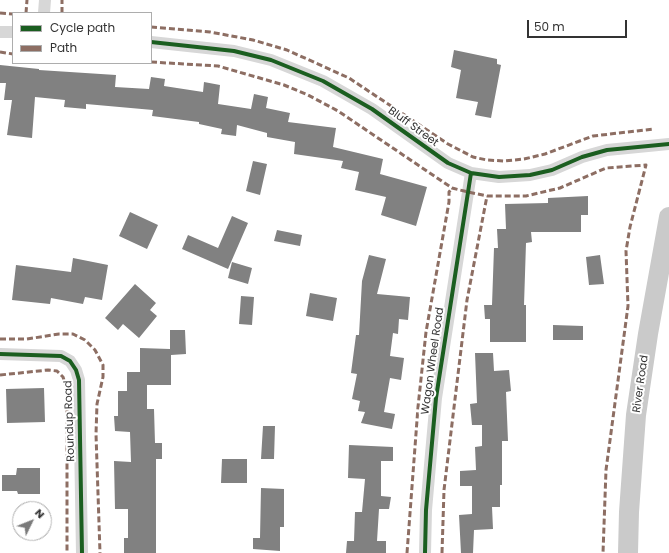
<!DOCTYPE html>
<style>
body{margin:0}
#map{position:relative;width:669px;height:553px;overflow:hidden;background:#fff;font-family:Poppins,sans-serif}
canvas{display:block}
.legend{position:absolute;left:12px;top:12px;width:140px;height:52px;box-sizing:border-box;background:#fff;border:1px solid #adadad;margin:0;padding:5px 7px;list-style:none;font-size:12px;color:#333}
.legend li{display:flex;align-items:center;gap:8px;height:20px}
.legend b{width:20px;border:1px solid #adadad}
.north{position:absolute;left:12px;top:501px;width:40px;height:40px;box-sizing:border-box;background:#fff;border:1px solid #adadad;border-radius:50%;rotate:47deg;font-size:11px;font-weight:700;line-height:16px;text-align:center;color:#333}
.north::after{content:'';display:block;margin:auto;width:14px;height:18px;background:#7a7a7a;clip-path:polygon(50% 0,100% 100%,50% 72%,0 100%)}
.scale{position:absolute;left:527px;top:20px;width:100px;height:18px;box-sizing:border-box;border:2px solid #333;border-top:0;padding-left:5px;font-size:12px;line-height:14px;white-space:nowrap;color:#333;-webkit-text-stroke:3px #fff;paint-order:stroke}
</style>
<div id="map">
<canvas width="669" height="553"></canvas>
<ul class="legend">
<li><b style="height:5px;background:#1b5e20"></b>Cycle path</li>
<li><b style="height:5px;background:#8d6e63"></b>Path</li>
</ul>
<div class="north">N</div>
<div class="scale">50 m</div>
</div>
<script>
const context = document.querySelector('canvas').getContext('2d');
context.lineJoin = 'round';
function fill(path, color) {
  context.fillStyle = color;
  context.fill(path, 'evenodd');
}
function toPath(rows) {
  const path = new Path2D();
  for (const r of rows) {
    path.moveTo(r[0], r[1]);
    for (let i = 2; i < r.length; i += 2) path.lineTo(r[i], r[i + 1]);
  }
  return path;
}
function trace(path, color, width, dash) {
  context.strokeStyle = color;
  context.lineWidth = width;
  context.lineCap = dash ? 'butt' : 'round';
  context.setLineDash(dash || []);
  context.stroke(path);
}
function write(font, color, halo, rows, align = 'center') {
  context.font = font + ' Poppins,sans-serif';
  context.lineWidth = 4;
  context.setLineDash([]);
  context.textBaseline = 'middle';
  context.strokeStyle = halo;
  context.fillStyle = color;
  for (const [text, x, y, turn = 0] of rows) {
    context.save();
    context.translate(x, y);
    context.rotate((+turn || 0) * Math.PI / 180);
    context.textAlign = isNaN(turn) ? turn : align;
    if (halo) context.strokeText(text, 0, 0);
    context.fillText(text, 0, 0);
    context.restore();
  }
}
fill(toPath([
 [454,50,497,59,497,64,501,65,491,118,475,115,478,102,456,98,461,70,451,67],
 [0,65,39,69,39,70,116,75,115,87,149,89,151,77,165,79,164,86,203,92,204,82,220,85,218,104,251,109,254,94,268,97,266,108,290,113,288,122,336,128,333,147,383,159,380,174,427,187,416,226,381,215,386,197,355,190,359,172,341,168,343,161,294,154,295,142,267,137,267,133,237,125,236,136,221,134,222,129,199,124,199,122,152,116,153,110,86,104,86,109,64,107,65,100,35,97,32,138,7,135,12,100,4,100,6,83,0,83],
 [253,161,267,164,260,195,246,191],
 [588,196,588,215,581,215,581,232,531,232,532,242,526,243,524,305,526,305,526,342,490,342,490,319,485,319,484,305,492,305,494,248,498,248,497,229,506,229,505,204,548,203,548,198],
 [130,212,158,225,147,249,119,236],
 [232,216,248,223,228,269,182,249,188,235,218,248],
 [277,230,302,235,300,246,274,241],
 [369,255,386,259,377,294,410,297,408,320,399,319,398,334,393,333,390,356,404,358,401,380,390,378,384,412,395,414,392,429,361,423,365,412,358,411,360,401,352,399,357,374,351,373,356,335,359,335,362,281],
 [600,255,604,284,589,285,586,257],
 [73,258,108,265,102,300,85,297,83,304,51,298,50,304,12,300,16,265,71,272],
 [232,262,252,268,248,284,228,278],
 [135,284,156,303,150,310,157,316,139,338,123,324,118,330,105,318],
 [310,293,337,298,333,321,306,316],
 [241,296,254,297,252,325,239,324],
 [553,325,583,326,583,340,553,340],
 [170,330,185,330,186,354,171,355,171,385,147,385,147,409,154,409,155,443,162,443,162,459,156,459,156,553,124,553,124,538,128,538,128,509,115,509,114,461,131,462,130,432,115,431,114,416,118,416,118,391,127,391,127,372,140,372,140,348,170,349],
 [475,353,493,353,494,371,509,370,511,391,506,392,508,441,502,441,502,485,500,485,500,507,492,507,493,529,474,530,473,553,461,553,459,515,472,514,472,486,460,486,460,471,476,470,475,447,482,446,482,425,472,425,470,404,477,403],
 [44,388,45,422,7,423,6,389],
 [263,426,275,426,274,459,261,459],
 [349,445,393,447,393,461,381,461,381,496,391,497,389,509,379,509,377,541,386,541,386,553,346,553,347,541,354,541,355,512,362,512,365,479,348,478],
 [222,459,247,459,247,483,221,483],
 [17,468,40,468,40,494,18,494,17,491,2,491,2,475,16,475],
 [261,488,284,489,284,527,280,527,280,551,253,549,253,538,260,538]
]), '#818181');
trace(toPath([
 [44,13,45,0],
 [0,32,13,32],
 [151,42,234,51,271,60,323,81,372,109,448,163,471,173,499,177,530,175,552,170,582,157,607,150,669,144],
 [0,354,61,356,70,361,76,370,79,380,82,553],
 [425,553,426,510,436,398,471,173]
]), '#d7d7d7', 12);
trace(toPath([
 [628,553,629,512,636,415,648,334,669,217]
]), '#cacaca', 20);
trace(toPath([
 [0,13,13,14],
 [26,13,27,0],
 [62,13,62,0],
 [151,27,210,32,253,40,287,50,349,78,448,144,473,157,487,160,504,161,524,159,545,154,593,136,654,129],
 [0,52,13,54],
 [151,62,218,66,284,85,308,95,338,111,452,188,468,192,487,196,526,196,560,188,606,168,646,165,630,227,626,251,628,306,606,470,603,553],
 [0,339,27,339,59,334,73,334,85,340,95,350,103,365,103,377,97,404,96,434,100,553],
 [0,375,48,370,57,371,63,377,67,390,67,553],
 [407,553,418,407,426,332,449,202,449,192,452,188],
 [442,553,444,490,467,300,487,196]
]), '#8d6e63', 3, [6, 3]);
trace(toPath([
 [151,42,234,51,271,60,323,81,372,109,448,163,471,173,499,177,530,175,552,170,582,157,607,150,669,144],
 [0,354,61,356,70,361,76,370,79,380,82,553],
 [425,553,426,510,436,398,471,173]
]), '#1b5e20', 4);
write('11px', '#333', '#fff', [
 ["Bluff Street",413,127,36],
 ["Wagon Wheel Road",433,361,-82],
 ["River Road",641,384,-82],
 ["Roundup Road",70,421,-92]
]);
</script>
